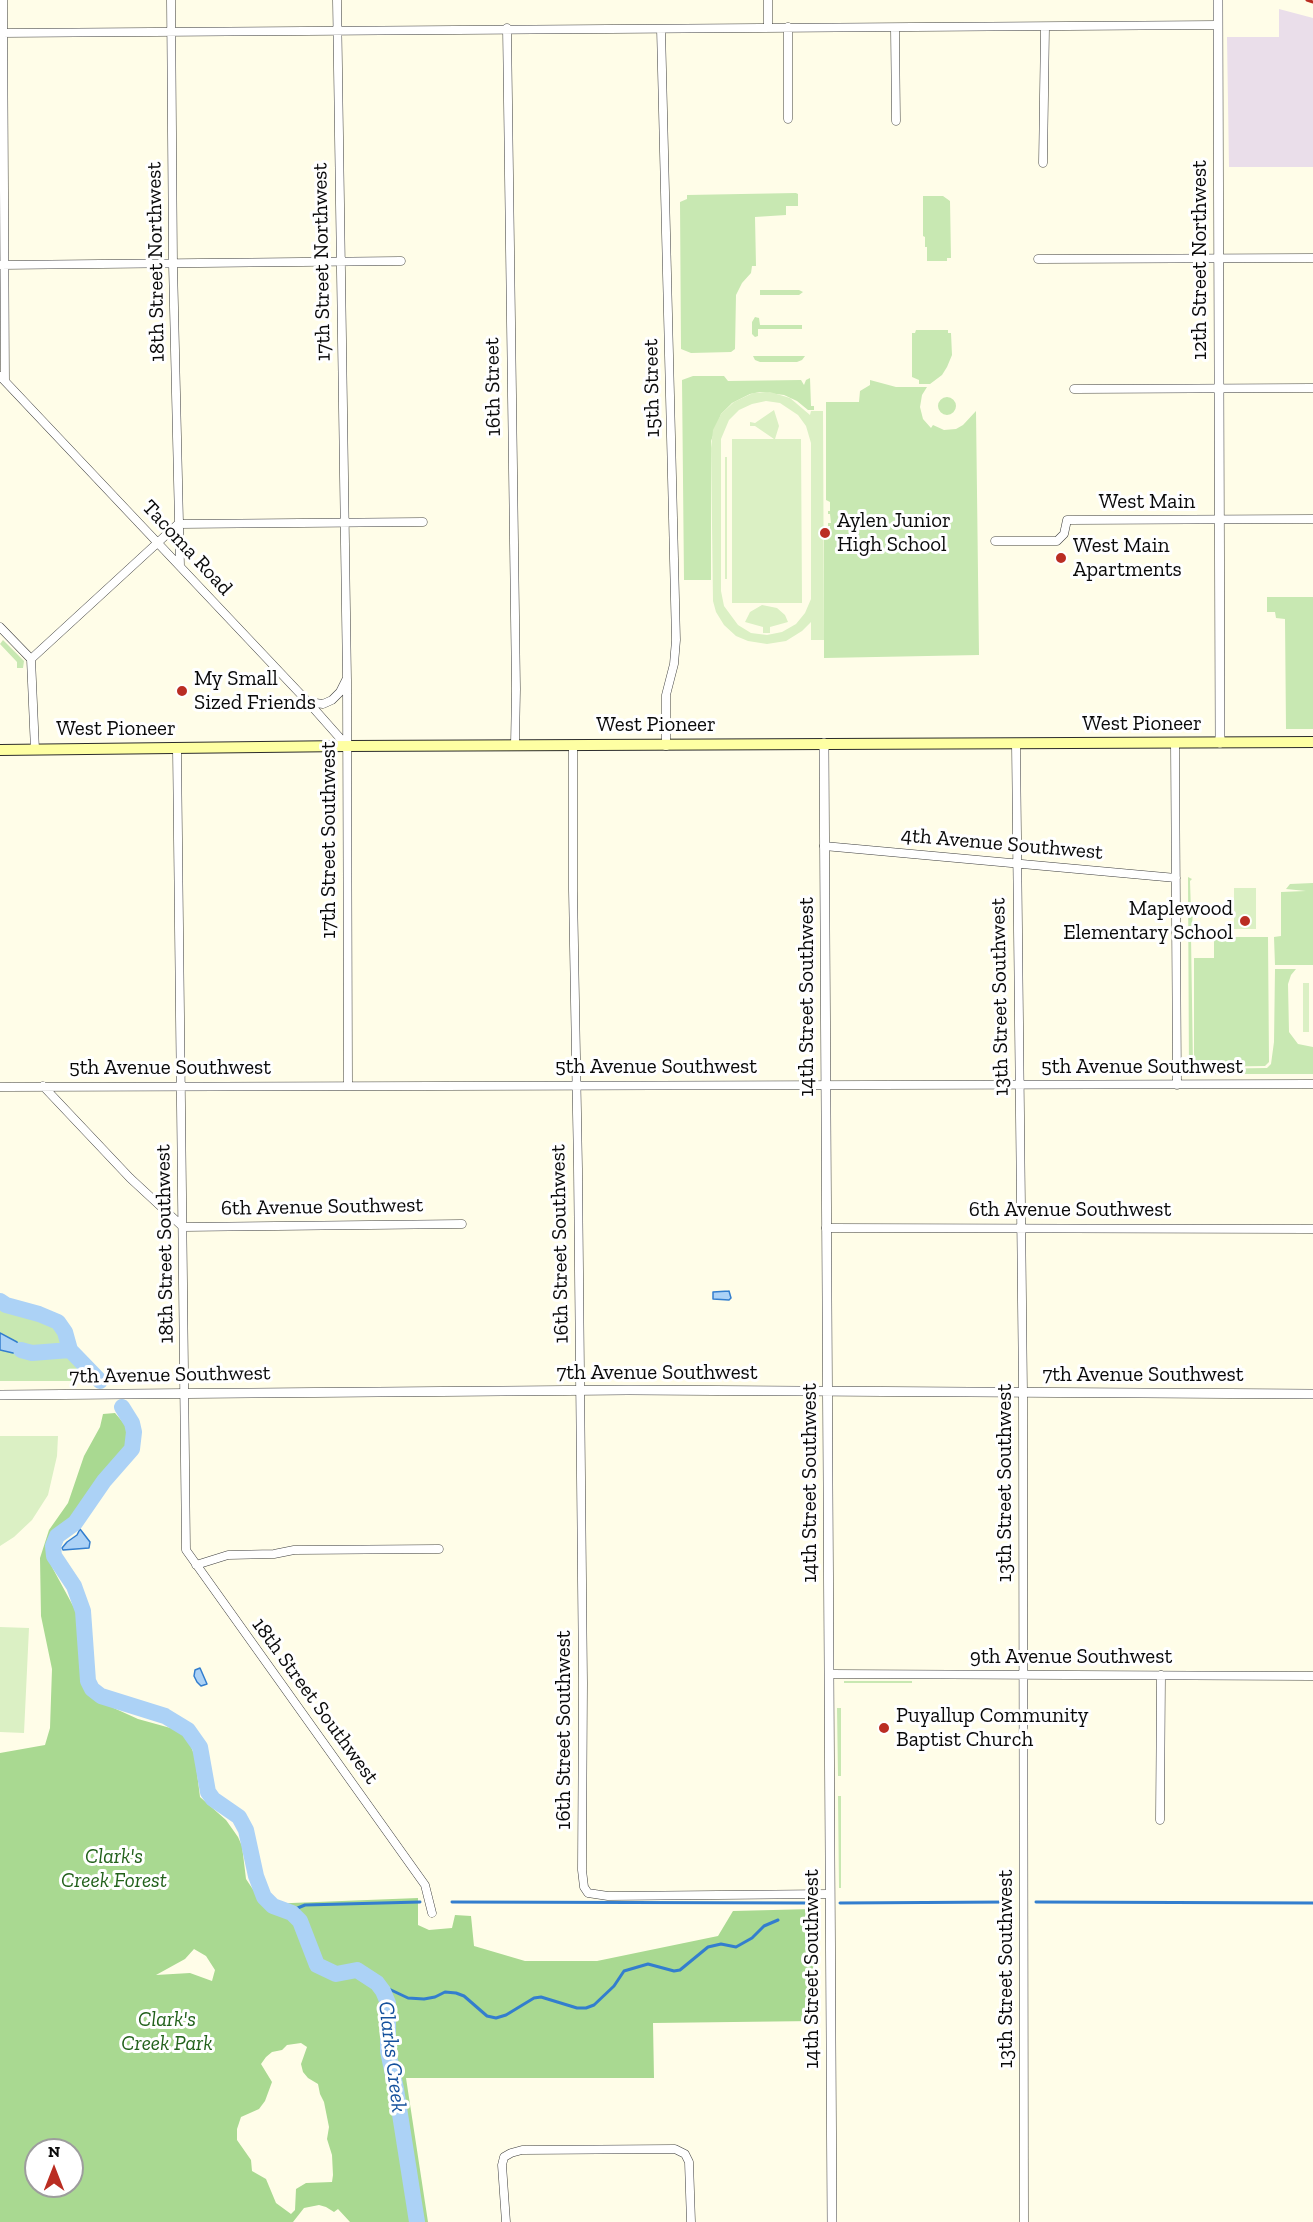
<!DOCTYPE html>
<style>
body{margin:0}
#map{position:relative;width:1313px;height:2222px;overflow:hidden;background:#fffde8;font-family:"Zilla Slab",serif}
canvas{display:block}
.north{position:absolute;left:24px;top:2138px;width:60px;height:60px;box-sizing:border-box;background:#fff;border:2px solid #9d9d9d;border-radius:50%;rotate:0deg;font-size:16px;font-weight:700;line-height:24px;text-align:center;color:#0a0a0a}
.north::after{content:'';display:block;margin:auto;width:21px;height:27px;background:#ba2d22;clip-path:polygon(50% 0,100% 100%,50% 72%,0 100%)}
</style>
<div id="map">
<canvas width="1313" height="2222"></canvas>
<div class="north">N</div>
</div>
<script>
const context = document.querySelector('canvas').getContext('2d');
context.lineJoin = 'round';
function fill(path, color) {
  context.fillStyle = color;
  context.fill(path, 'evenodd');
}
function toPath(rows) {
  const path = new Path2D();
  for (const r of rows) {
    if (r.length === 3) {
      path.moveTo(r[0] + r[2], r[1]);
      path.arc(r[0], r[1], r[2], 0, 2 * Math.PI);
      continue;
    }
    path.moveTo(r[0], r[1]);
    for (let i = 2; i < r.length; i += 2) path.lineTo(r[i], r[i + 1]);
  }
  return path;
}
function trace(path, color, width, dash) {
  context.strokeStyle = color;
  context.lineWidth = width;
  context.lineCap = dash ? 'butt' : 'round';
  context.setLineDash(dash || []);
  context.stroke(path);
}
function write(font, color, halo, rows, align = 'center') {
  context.font = font + ' "Zilla Slab",serif';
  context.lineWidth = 6;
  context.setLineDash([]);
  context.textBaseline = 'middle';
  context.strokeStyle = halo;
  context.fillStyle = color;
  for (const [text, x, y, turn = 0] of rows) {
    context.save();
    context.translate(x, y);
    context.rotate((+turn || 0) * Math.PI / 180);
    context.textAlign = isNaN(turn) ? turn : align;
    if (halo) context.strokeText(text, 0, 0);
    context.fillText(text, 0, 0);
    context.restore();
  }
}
fill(toPath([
 [1279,9,1313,18,1313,167,1229,167,1227,37,1279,37]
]), '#eadeea');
fill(toPath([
 [796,193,798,194,798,206,786,206,786,215,755,217,756,266,752,266,751,273,742,283,736,295,735,349,731,352,691,353,681,349,680,202,687,199,687,195],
 [923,196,943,196,950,201,951,258,947,258,947,261,927,261,927,247,925,247,925,237,923,236],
 [760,290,799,290,803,292,799,295,760,295],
 [755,317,759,318,760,325,802,325,802,329,758,329,758,336,755,337,752,334,752,322],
 [916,330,948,330,948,333,951,333,952,355,947,367,942,375,930,384,919,384,919,380,912,377,912,333,915,333],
 [753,356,805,356,802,360,797,362,760,362,755,360],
 [693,376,724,376,728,381,801,380,804,385,806,380,810,378,811,406,814,406,814,410,808,410,797,401,784,395,760,392,750,394,732,403,721,414,711,441,711,580,684,580,682,380],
 [870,380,896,387,927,387,922,395,920,407,923,419,931,428,933,425,944,430,956,429,963,425,976,411,979,655,824,658,824,537,830,535,830,526,828,526,828,523,831,523,830,514,828,514,828,511,830,511,830,502,826,500,826,402,859,402,860,391,870,385],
 [947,406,9],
 [1267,597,1313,597,1313,729,1286,729,1285,619,1276,618,1275,612,1267,612],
 [3,640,24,661,23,668,17,668,17,662,0,644],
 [1188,877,1192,879,1190,881,1191,912,1193,913,1191,936,1193,1066,1201,1069,1267,1068,1271,1064,1274,1042,1275,969,1296,969,1291,975,1288,984,1289,1032,1298,1044,1313,1047,1313,1074,1189,1074],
 [1313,883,1313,965,1275,965,1274,937,1281,936,1281,892,1306,891,1286,889,1290,884],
 [1214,937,1268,937,1269,1062,1265,1066,1198,1067,1194,1062,1194,958,1214,958],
 [0,1301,6,1305,39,1314,58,1322,65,1332,70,1350,100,1381,0,1381],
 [844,1681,912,1681,912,1683,844,1683],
 [837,1708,841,1708,841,1776,838,1776],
 [838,1796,841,1796,841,1888,839,1888]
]), '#c8e8b2');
fill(toPath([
 [115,1413,127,1427,129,1439,128,1447,122,1456,107,1471,74,1519,53,1533,48,1538,46,1546,52,1567,78,1615,82,1676,86,1689,96,1700,138,1719,174,1729,183,1734,190,1744,195,1757,200,1797,226,1820,238,1837,242,1846,246,1879,258,1897,266,1904,418,1898,418,1925,429,1930,452,1928,455,1915,471,1916,474,1946,525,1961,597,1961,718,1936,733,1911,813,1909,814,2021,653,2023,654,2078,406,2078,428,2222,350,2222,338,2209,334,2212,326,2207,319,2205,304,2208,293,2222,0,2222,0,1753,45,1745,50,1728,52,1669,41,1616,40,1558,49,1530,68,1503,84,1456,100,1427,103,1414],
 [194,1949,206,1956,215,1970,212,1981,190,1973,156,1975,185,1959],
 [301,2043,307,2047,301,2064,303,2072,308,2078,318,2084,320,2094,324,2102,329,2127,327,2139,332,2155,333,2175,332,2182,306,2183,296,2189,295,2210,291,2214,276,2203,266,2179,252,2171,251,2160,237,2140,237,2129,241,2117,259,2109,265,2101,272,2082,261,2064,266,2057,272,2052,282,2050,287,2045],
 [36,2150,72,2150,72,2186,36,2186]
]), '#a9d991');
fill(toPath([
 [770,392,790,398,810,415,811,411,823,411,824,640,811,640,811,622,802,631,786,641,767,644,748,641,736,636,724,625,716,612,713,601,711,448,713,430,721,414,734,402,753,393],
 [766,401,780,403,798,415,806,426,811,443,811,599,805,613,796,624,782,632,767,635,751,633,738,625,724,606,721,591,721,439,729,420,739,410,752,404],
 [774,410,779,426,775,439,801,439,802,603,732,603,732,439,774,439,755,426,750,426,750,422,755,423],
 [725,457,727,457,727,579,725,579],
 [762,605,777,608,785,615,788,622,770,627,770,633,763,633,763,627,745,622,750,612],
 [1234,888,1256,888,1256,929,1234,929],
 [1303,983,1309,983,1309,1032,1303,1032],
 [0,1436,58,1436,57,1456,48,1495,32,1520,14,1537,0,1546],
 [0,1627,29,1628,24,1733,0,1732]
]), '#dbf0c4');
const water = toPath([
 [729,1291,731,1298,729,1300,713,1299,713,1292,729,1291],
 [0,1333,17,1342,21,1350,13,1353,0,1350,0,1333],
 [80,1529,90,1542,89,1548,63,1550,62,1548,67,1542,77,1535,80,1529],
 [200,1668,207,1684,201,1686,197,1682,194,1676,195,1670,200,1668]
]);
fill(water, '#acd2f6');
trace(water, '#337ece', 1.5);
trace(toPath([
 [452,1902,810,1903],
 [1036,1902,1313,1903],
 [840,1903,1009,1902],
 [288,1912,305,1905,420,1902],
 [368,1976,391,1990,408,1998,424,1999,435,1997,445,1992,456,1993,464,1996,487,2016,496,2018,506,2015,534,1998,541,1997,577,2008,586,2008,594,2005,614,1986,624,1971,648,1964,674,1971,680,1970,708,1947,721,1944,736,1947,752,1938,764,1926,778,1920]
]), '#337ece', 3);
trace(toPath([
 [0,1301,6,1305,39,1314,58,1322,65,1332,70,1350,100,1381],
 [21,1350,32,1353,70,1350],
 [122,1407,132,1423,134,1432,132,1449,104,1481,75,1523,57,1536,53,1546,54,1556,74,1586,83,1611,88,1681,92,1689,101,1696,165,1716,188,1730,200,1747,208,1792,213,1799,239,1817,246,1830,256,1876,264,1897,273,1906,292,1913,300,1921,317,1965,336,1974,357,1970,377,1983,383,1991,388,2003,388,2051,396,2089,417,2222]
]), '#acd2f6', 16);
const minor = toPath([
 [3,0,5,381],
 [171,0,173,264,180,566],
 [337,0,347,679,348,1086],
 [768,0,768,27],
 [507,28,516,689,515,745],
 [661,29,676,640,674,664,666,695,666,746],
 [895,29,896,121],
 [0,33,1218,25],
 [788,119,788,27],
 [1043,163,1045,28],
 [1038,259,1313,258],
 [0,265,401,261],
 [0,376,308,702,347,746],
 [1074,389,1313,388],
 [995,541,1057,541,1064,534,1067,520,1313,519],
 [0,627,31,659],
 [31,659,178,524,423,522],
 [31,659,35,750],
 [308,702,323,704,332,700,340,692,346,680],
 [1175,743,1177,1085],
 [1016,744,1023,1393,1024,2222],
 [573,745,573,890,578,1168,583,1683,582,1870,584,1887,588,1893,608,1896,829,1894],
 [177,749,186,1550,425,1885,432,1913],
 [824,846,1176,878],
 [43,1086,130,1178,183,1227,462,1224],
 [0,1087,1313,1084],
 [826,1228,1313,1229],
 [196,1565,228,1555,274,1554,294,1550,439,1549],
 [829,1674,1313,1676],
 [1160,1820,1161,1675],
 [506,2222,502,2165,504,2157,511,2153,522,2150,675,2149,685,2154,689,2162,691,2222]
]);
const tertiary = toPath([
 [1218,0,1220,743],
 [824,743,832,2222],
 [0,1395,629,1390,1313,1394]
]);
const secondary = toPath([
 [0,750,347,746,1313,742]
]);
trace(minor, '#3d3d3d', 9);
trace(tertiary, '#3d3d3d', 10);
trace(secondary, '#2c2c2c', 12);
trace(minor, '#fff', 8);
trace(tertiary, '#fff', 9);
trace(secondary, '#feffa3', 10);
trace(toPath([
 [1307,0,1313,2]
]), '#ba2d22', 3);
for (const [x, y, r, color] of [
 [825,533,6,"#ba2d22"],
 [1061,558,6,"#ba2d22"],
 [182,691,6,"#ba2d22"],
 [1245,921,6,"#ba2d22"],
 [884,1728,6,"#ba2d22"]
]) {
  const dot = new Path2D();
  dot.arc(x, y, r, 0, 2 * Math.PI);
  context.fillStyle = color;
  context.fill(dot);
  trace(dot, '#fff', 2);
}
write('21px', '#0a0a0a', '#fff', [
 ["12th Street Northwest",1200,260,-90],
 ["18th Street Northwest",156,262,-91],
 ["17th Street Northwest",322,262,-91],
 ["16th Street",493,387,-91],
 ["15th Street",652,388,-91],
 ["West Main",1147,502],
 ["Tacoma Road",187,548,47],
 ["West Pioneer",1142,724],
 ["West Pioneer",656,725],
 ["West Pioneer",116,729],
 ["17th Street Southwest",329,840,-90],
 ["4th Avenue Southwest",1002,844,5],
 ["14th Street Southwest",807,997,-90],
 ["13th Street Southwest",1000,997,-91],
 ["5th Avenue Southwest",656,1067],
 ["5th Avenue Southwest",1142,1067],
 ["5th Avenue Southwest",170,1068],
 ["6th Avenue Southwest",322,1207,-1],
 ["6th Avenue Southwest",1070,1210],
 ["18th Street Southwest",165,1244,-91],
 ["16th Street Southwest",560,1244,-91],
 ["7th Avenue Southwest",657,1373],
 ["7th Avenue Southwest",170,1375,-1],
 ["7th Avenue Southwest",1143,1375],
 ["14th Street Southwest",810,1483,-90],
 ["13th Street Southwest",1005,1483,-90],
 ["9th Avenue Southwest",1071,1657],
 ["18th Street Southwest",315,1701,54],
 ["16th Street Southwest",564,1730,-90],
 ["14th Street Southwest",812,1969,-90],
 ["13th Street Southwest",1006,1969,-90]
]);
write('21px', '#0a0a0a', '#fff', [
 ["Aylen Junior",837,521],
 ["High School",837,545],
 ["West Main",1073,546],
 ["Apartments",1073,570],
 ["My Small",194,679],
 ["Sized Friends",194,703],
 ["Maplewood",1233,909,"right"],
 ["Elementary School",1233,933,"right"],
 ["Puyallup Community",896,1716],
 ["Baptist Church",896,1740]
], 'left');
write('italic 21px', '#22611b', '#fff', [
 ["Clark's",114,1857],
 ["Creek Forest",114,1881],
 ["Clark's",167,2020],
 ["Creek Park",167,2044]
]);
write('italic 22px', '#14509c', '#fff', [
 ["Clarks Creek",392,2057,83]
]);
</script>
